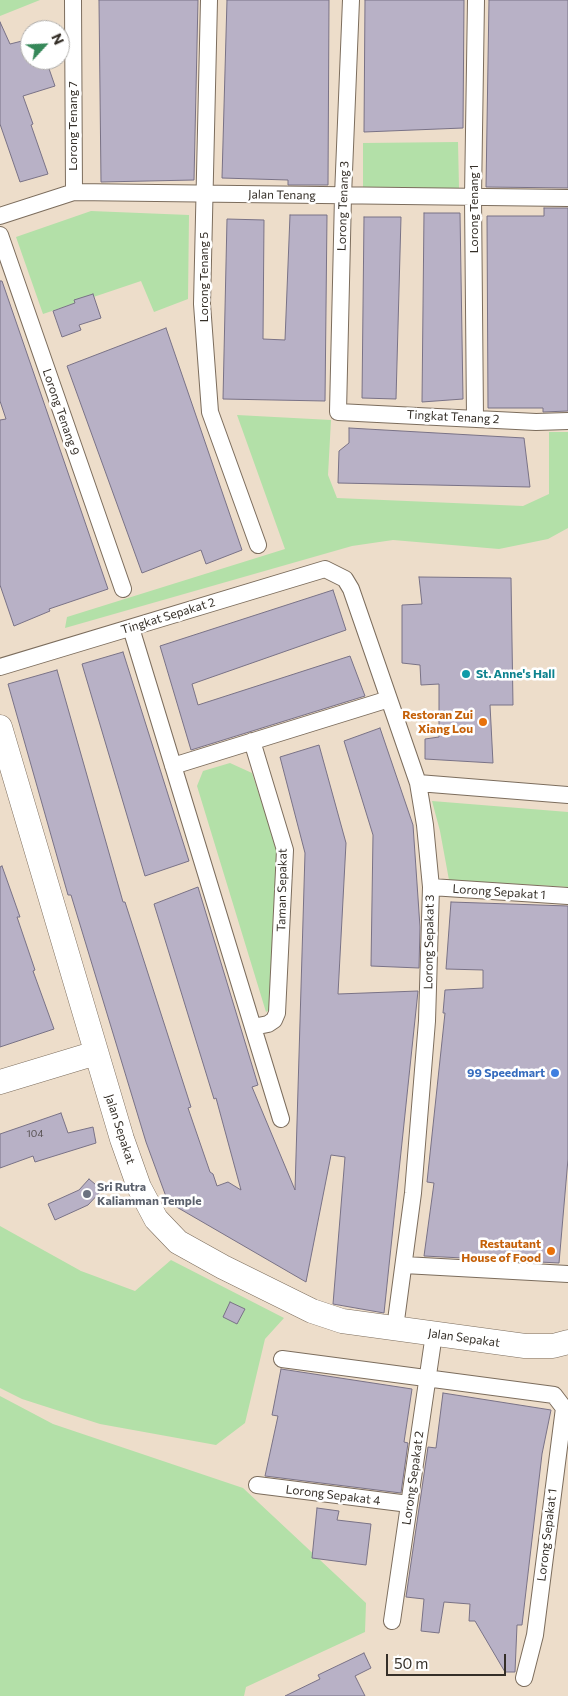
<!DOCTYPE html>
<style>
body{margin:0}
#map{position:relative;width:568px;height:1696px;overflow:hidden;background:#edddca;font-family:Commissioner,sans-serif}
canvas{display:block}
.north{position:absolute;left:20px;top:20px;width:50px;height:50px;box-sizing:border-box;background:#fff;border:1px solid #aeaca9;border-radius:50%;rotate:65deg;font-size:14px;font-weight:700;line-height:20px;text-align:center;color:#352f28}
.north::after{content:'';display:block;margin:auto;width:18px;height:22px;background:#368859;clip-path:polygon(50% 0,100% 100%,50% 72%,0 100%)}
.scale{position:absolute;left:386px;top:1654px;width:120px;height:22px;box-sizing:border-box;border:2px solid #352f28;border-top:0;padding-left:6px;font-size:15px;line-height:18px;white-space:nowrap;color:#352f28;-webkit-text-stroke:4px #fff;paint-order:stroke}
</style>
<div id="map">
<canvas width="568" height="1696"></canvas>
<div class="north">N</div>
<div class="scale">50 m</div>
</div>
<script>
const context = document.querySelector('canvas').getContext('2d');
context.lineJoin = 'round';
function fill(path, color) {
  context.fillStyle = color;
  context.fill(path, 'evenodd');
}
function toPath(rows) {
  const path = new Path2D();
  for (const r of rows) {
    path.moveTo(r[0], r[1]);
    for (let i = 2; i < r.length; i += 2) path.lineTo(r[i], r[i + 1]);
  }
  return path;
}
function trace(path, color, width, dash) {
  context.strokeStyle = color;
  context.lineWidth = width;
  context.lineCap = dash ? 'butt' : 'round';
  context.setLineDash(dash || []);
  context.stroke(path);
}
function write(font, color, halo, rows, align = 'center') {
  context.font = font + ' Commissioner,sans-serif';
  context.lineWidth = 5;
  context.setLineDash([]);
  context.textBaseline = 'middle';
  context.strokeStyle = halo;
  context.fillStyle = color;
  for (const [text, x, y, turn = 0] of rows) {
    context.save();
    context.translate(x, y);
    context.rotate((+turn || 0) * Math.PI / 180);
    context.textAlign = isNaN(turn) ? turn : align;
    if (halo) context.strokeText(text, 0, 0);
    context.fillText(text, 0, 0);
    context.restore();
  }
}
fill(toPath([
 [0,0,40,0,0,16],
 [458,142,459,188,363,189,363,143],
 [91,211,189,215,188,299,154,312,141,281,43,314,16,237],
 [237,415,331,420,328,475,337,498,523,506,549,494,549,432,568,432,568,528,548,539,499,549,393,540,352,546,65,628,67,617,285,549],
 [230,763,252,773,278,852,273,1008,266,1012,197,786,203,771],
 [432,801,568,812,568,887,449,880,440,831],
 [0,1226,81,1271,135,1291,171,1260,284,1318,265,1339,245,1423,216,1445,100,1424,22,1399,0,1388],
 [0,1396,53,1424,243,1488,366,1603,365,1632,246,1687,244,1696,0,1696]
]), '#b3e0a8');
const building = toPath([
 [99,0,198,0,194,180,101,182,99,0],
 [227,0,329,0,328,185,288,185,288,180,222,178,227,0],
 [365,0,464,0,463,128,364,132,365,0],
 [489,0,568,0,568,188,486,187,489,0],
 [0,22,10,44,30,39,30,60,46,60,55,86,23,96,33,124,31,125,48,174,20,182,0,124,0,22],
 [544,208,568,208,568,411,543,412,543,408,488,408,487,216,544,216,544,208],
 [424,213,460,213,463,399,422,402,424,213],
 [290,215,327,215,325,401,223,399,227,219,264,220,263,339,285,340,290,215],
 [364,217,401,217,396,399,362,398,364,217],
 [0,281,2,281,108,589,49,609,50,611,14,626,0,585,0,420,6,419,0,401,0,281],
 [93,294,101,318,79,325,81,330,62,337,53,311,75,303,74,300,93,294],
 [166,328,242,550,206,564,201,550,142,573,67,366,166,328],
 [349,428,524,438,530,487,338,483,339,451,349,443,349,428],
 [419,577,511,578,513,705,490,705,493,763,425,759,425,739,439,737,439,684,421,685,420,665,402,663,402,605,422,604,419,577],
 [333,590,346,630,192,684,198,705,350,656,365,696,191,750,160,646,333,590],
 [123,652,189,861,145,876,82,664,123,652],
 [57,670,123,902,125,902,191,1107,188,1108,210,1172,213,1174,217,1186,228,1182,241,1190,216,1098,214,1099,154,904,198,887,258,1085,252,1087,295,1190,305,853,280,757,319,745,346,843,338,994,418,991,384,1313,333,1304,345,1157,331,1155,306,1282,168,1202,146,1142,71,895,68,895,8,684,57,670],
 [380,728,413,825,420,927,419,968,371,966,373,835,344,741,380,728],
 [2,866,20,917,17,917,35,970,33,971,54,1029,0,1047,0,867,2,866],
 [451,902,568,906,568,1159,559,1263,424,1256,434,1183,427,1182,445,1013,443,1013,445,990,483,988,483,970,446,969,451,902],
 [61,1113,68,1133,93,1127,96,1143,35,1162,33,1156,0,1168,0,1134,61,1113],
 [89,1179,102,1190,88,1205,55,1220,48,1204,79,1190,89,1179],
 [230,1302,245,1309,237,1324,223,1317,230,1302],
 [281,1369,412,1389,404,1442,408,1443,401,1493,265,1476,278,1416,272,1415,281,1369],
 [443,1393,551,1410,542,1454,522,1625,517,1625,515,1672,505,1672,475,1621,469,1621,470,1604,444,1602,439,1633,421,1631,424,1599,406,1597,428,1447,436,1448,443,1393],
 [317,1508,339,1511,337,1520,371,1524,366,1565,312,1558,317,1508],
 [364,1653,371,1668,355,1676,365,1696,285,1696,320,1679,318,1675,364,1653]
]);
fill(building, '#b8b1c6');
trace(building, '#797286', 1);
const street = toPath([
 [73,0,74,192],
 [209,0,202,304,210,412,258,545],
 [351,0,343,196,338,412,536,422,568,421],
 [0,216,74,192,568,198],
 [0,235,123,589],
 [475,418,473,197,476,0],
 [131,628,281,1119],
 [0,667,325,569,345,579,351,589,418,783,425,825,431,887,427,1021,413,1193,395,1328],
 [252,741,285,850,277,1013,274,1020,268,1024,253,1027],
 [173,766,389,699],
 [418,783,568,795],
 [431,887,568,896],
 [404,1265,568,1274],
 [282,1359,554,1395,564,1408,535,1635,524,1678],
 [257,1485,409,1504],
 [392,1621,434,1334]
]);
const secondary = toPath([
 [0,727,122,1139,139,1187,156,1219,178,1242,223,1267,312,1311,342,1321,525,1346,553,1346,568,1342],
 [0,1082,96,1053]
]);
trace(street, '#7c6d5d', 18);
trace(secondary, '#7c6d5d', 25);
trace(street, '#fff', 16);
trace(secondary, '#fff', 24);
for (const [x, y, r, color] of [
 [466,674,5,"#0f9aa8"],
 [483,722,5,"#e8710a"],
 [555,1073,5,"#3f7fe0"],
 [87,1194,5,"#6b7280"],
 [551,1251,5,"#e8710a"]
]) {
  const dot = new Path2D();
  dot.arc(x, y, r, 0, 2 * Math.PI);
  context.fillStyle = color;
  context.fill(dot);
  trace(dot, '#fff', 2);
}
write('10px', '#565050', null, [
 ["104",35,1134]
]);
write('12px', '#352f28', '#fff', [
 ["Lorong Tenang 7",73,126,-90],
 ["Jalan Tenang",282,195,1],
 ["Lorong Tenang 3",343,206,-88],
 ["Lorong Tenang 1",474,209,-90],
 ["Lorong Tenang 5",204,277,-90],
 ["Lorong Tenang 9",61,412,71],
 ["Tingkat Tenang 2",453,417,3],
 ["Tingkat Sepakat 2",168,616,-17],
 ["Taman Sepakat",282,890,-89],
 ["Lorong Sepakat 1",499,892,4],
 ["Lorong Sepakat 3",429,942,-89],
 ["Jalan Sepakat",120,1129,72],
 ["Jalan Sepakat",464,1338,8],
 ["Lorong Sepakat 2",413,1478,-82],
 ["Lorong Sepakat 4",333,1495,7],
 ["Lorong Sepakat 1",547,1535,-83]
]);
write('bold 12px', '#0d838f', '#fff', [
 ["St. Anne's Hall",476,674]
], 'left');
write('bold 12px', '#c56008', '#fff', [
 ["Restoran Zui",473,715],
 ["Xiang Lou",473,729],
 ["Restautant",541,1244],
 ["House of Food",541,1258]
], 'right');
write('bold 12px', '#366cbe', '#fff', [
 ["99 Speedmart",545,1073]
], 'right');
write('bold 12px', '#5b616d', '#fff', [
 ["Sri Rutra",97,1187],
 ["Kaliamman Temple",97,1201]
], 'left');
</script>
